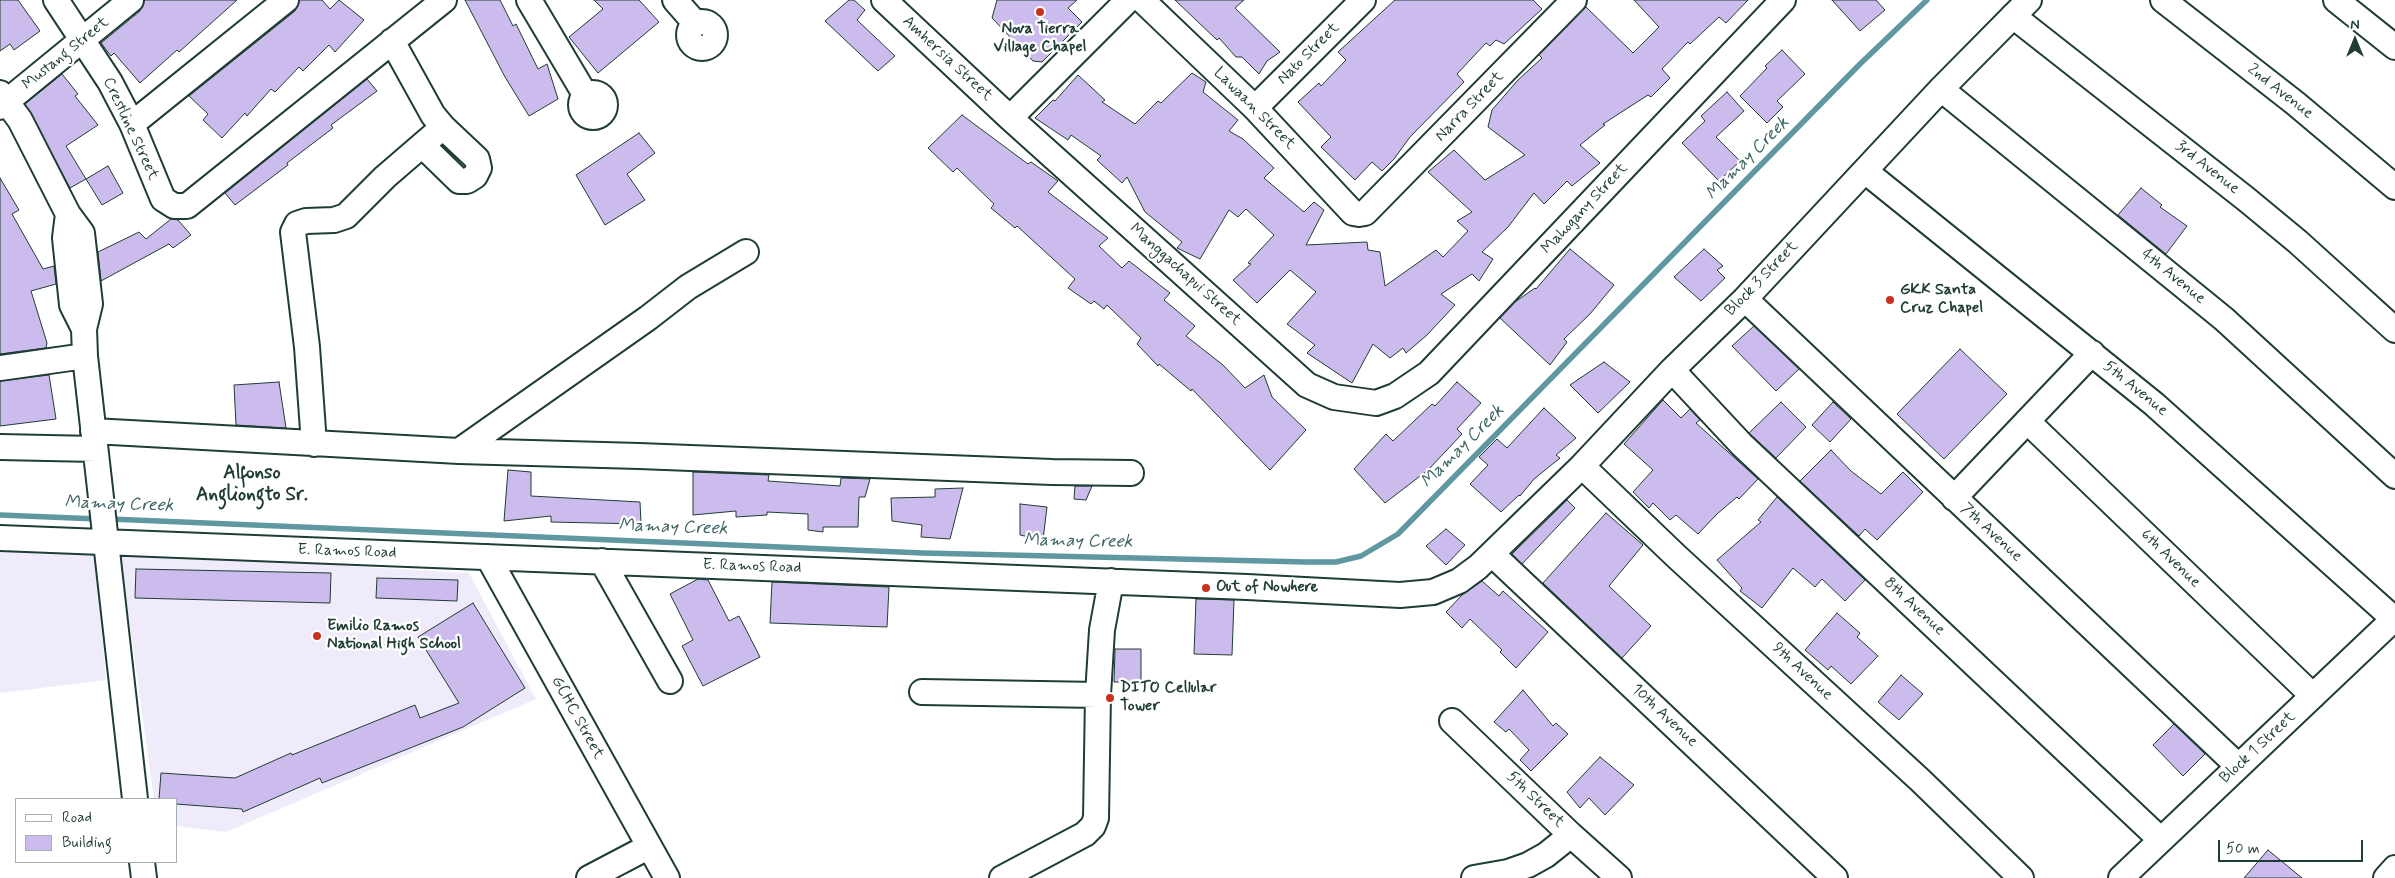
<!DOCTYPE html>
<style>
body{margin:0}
#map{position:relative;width:2395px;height:878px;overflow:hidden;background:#fff;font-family:Mynerve,sans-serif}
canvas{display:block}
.legend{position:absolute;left:15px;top:798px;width:162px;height:65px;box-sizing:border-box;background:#fff;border:1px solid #a5b1ae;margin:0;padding:6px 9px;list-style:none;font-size:15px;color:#1f3d34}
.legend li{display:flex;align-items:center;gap:10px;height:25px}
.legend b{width:25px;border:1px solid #a5b1ae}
.north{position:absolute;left:2330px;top:15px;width:50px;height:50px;-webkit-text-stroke:4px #fff;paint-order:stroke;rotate:0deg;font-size:14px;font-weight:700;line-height:20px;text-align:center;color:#1f3d34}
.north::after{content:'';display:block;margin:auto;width:18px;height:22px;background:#1f3d34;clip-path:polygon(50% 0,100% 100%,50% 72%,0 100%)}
.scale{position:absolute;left:2218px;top:840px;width:145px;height:22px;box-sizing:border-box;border:2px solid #1f3d34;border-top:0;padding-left:6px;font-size:15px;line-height:18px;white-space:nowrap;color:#1f3d34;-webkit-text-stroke:4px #fff;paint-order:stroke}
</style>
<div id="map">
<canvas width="2395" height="878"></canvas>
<ul class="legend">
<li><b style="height:6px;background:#fff"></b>Road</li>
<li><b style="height:14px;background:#ccbced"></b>Building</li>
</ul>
<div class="north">N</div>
<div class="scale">50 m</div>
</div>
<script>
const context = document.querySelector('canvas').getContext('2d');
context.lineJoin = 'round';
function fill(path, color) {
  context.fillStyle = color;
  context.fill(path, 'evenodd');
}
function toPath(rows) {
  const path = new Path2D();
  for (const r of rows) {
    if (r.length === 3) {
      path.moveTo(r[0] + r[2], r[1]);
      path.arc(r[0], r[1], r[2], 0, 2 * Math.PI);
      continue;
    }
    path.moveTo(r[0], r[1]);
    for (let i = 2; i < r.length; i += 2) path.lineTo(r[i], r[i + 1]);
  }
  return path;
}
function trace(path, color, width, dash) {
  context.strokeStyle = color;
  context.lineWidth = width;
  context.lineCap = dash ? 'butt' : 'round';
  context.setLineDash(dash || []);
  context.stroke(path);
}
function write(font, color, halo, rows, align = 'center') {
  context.font = font + ' Mynerve,sans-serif';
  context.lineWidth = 4.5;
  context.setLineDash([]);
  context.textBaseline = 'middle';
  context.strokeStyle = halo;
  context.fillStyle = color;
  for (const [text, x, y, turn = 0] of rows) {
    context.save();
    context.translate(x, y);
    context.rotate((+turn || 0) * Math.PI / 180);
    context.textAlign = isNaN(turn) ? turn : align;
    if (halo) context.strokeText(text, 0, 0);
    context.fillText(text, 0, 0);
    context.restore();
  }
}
fill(toPath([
 [0,549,95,552,106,680,0,693],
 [120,553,469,573,536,699,226,832,176,826,176,799,154,799]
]), '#f0ebfa');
trace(toPath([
 [0,515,98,519],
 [110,519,923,553,1306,562,1336,562,1361,556,1398,534,1860,64,1927,0]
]), '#5f98a1', 5.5);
const building = toPath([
 [0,0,18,0,40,31,14,50,10,44,0,51,0,0],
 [144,0,237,0,179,52,177,50,140,83,114,53,111,56,101,43,140,11,144,0],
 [299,0,322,0,330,9,339,0,364,20,335,52,329,45,303,71,299,67,275,92,271,89,247,116,245,113,222,138,203,120,208,114,189,96,295,11,299,0],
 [465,0,500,0,513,26,516,24,538,69,547,64,558,99,529,116,505,77,465,0],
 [594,0,639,0,659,22,598,73,569,37,603,9,594,0],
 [849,0,854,0,865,10,857,20,895,56,878,71,825,21,849,0],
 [997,0,1077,0,1068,8,1082,22,1042,62,1033,61,992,18,997,0],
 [1175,0,1244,0,1235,8,1280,52,1267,61,1259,74,1242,57,1236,57,1219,38,1217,40,1175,0],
 [1395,0,1533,0,1542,9,1504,44,1496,40,1490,46,1486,43,1457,74,1464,82,1410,137,1394,159,1382,171,1372,162,1355,180,1321,147,1331,137,1298,102,1319,83,1321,86,1346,60,1338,52,1395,0],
 [1634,0,1748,0,1726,23,1719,17,1690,44,1688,42,1662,69,1670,78,1651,97,1648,95,1603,124,1605,125,1580,145,1600,163,1572,186,1567,181,1544,204,1534,193,1508,227,1482,252,1493,259,1479,281,1472,274,1441,294,1455,305,1427,335,1406,353,1403,348,1390,358,1373,344,1352,383,1307,353,1315,345,1287,324,1316,292,1290,270,1257,303,1233,280,1251,264,1248,263,1274,235,1246,209,1238,217,1229,210,1200,259,1177,248,1182,242,1145,212,1127,177,1122,183,1097,160,1101,156,1071,135,1068,140,1035,118,1053,100,1055,101,1078,75,1105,100,1102,102,1135,124,1158,101,1161,103,1192,73,1206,82,1203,92,1238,120,1229,131,1243,139,1274,168,1264,178,1304,212,1314,202,1324,210,1306,245,1367,242,1368,250,1380,252,1385,286,1436,250,1443,257,1468,231,1457,221,1472,212,1428,172,1454,150,1485,180,1525,155,1488,127,1492,110,1518,80,1542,58,1539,55,1586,7,1633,53,1659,27,1634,0],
 [1832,0,1876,0,1885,10,1860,31,1832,0],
 [1782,50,1805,74,1777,101,1783,107,1767,123,1740,96,1767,68,1765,66,1782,50],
 [62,74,78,94,75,96,98,125,66,146,86,179,70,188,25,104,62,74],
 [367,79,377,91,331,125,333,128,287,163,288,165,235,205,225,193,367,79],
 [1727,92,1744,111,1716,137,1740,161,1719,181,1682,143,1705,121,1701,116,1727,92],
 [962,115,1028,164,1031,162,1058,181,1048,192,1108,238,1099,246,1122,268,1129,261,1170,293,1164,300,1195,326,1186,336,1223,365,1245,388,1264,375,1272,397,1306,430,1270,470,1192,389,1191,391,1159,364,1158,366,1137,344,1141,338,1107,305,1104,309,1094,301,1091,304,1068,288,1075,279,1017,226,1015,228,991,208,994,204,957,168,953,172,928,148,962,115],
 [639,133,655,153,627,174,645,200,605,225,576,175,639,133],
 [108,166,123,193,102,205,86,179,108,166],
 [0,178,19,210,12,214,43,269,54,266,56,284,31,291,47,343,46,348,0,354,0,178],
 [2141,188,2162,205,2160,207,2187,226,2166,254,2118,215,2141,188],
 [171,219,178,220,191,235,173,248,169,244,101,281,98,252,139,232,146,239,171,219],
 [1570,249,1614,285,1590,314,1564,339,1567,342,1550,365,1500,318,1515,302,1535,288,1536,289,1570,249],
 [1704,249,1723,266,1717,270,1725,278,1701,301,1674,277,1704,249],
 [1754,326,1799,369,1776,391,1732,346,1754,326],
 [1960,349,2007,394,1944,459,1897,414,1960,349],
 [1604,362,1630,382,1598,413,1570,385,1604,362],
 [49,375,56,419,0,426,0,381,49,375],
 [279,382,286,428,236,425,234,385,279,382],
 [1457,382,1481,403,1457,429,1462,434,1428,470,1385,503,1354,469,1386,434,1393,441,1432,404,1435,406,1457,382],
 [1663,400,1681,418,1690,409,1700,420,1696,423,1758,479,1739,499,1737,497,1717,514,1698,534,1676,515,1670,520,1653,503,1649,508,1633,492,1653,470,1624,444,1663,400],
 [1781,402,1806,427,1776,458,1749,433,1781,402],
 [1833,402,1851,419,1830,442,1812,425,1833,402],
 [1544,408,1576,438,1556,455,1560,458,1534,479,1520,496,1519,495,1501,512,1470,484,1488,465,1479,457,1497,439,1507,448,1544,408],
 [1831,450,1851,471,1881,494,1903,472,1923,492,1877,540,1865,529,1859,536,1800,481,1831,450],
 [508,470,531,472,531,496,640,502,641,524,551,522,551,516,504,521,508,470],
 [693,472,769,475,768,481,840,486,841,478,870,479,865,497,859,497,858,527,823,527,823,532,808,530,808,514,767,512,767,515,736,517,736,511,693,515,693,472],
 [1075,486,1092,486,1086,500,1074,499,1075,486],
 [963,488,950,539,921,537,922,525,892,521,891,498,935,497,935,489,963,488],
 [1777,497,1865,580,1845,601,1822,579,1815,587,1793,568,1762,608,1740,591,1742,588,1717,560,1761,522,1758,520,1777,497],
 [1567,500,1575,508,1522,564,1512,554,1567,500],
 [1020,504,1047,507,1043,540,1020,535,1020,504],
 [1606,513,1643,545,1609,586,1651,626,1622,658,1543,583,1606,513],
 [1446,529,1465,545,1446,565,1426,546,1446,529],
 [136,569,331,573,330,603,135,598,136,569],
 [377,578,458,580,457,601,376,598,377,578],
 [698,579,708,580,729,621,739,616,760,657,703,686,682,646,693,640,670,594,698,579],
 [1482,581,1499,596,1503,591,1548,632,1516,668,1500,652,1502,650,1470,619,1462,628,1446,612,1462,595,1482,581],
 [772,582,889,587,887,627,770,623,772,582],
 [1196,599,1234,600,1232,655,1194,654,1196,599],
 [473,603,525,688,463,727,322,783,320,778,243,812,242,809,176,804,176,799,159,799,161,773,235,778,291,753,292,755,415,705,420,718,459,703,418,637,473,603],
 [1837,613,1860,633,1857,637,1878,656,1851,684,1831,666,1828,670,1805,650,1837,613],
 [1115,649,1141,649,1141,682,1114,682,1115,649],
 [1901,675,1923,694,1899,720,1878,702,1901,675],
 [1523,690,1553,726,1556,723,1568,734,1531,771,1520,760,1529,750,1509,729,1506,732,1494,722,1523,690],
 [2174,724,2205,754,2183,776,2153,745,2174,724],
 [1600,757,1634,785,1605,815,1589,798,1580,808,1567,792,1600,757],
 [2268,850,2302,878,2244,878,2268,850]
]);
fill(building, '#ccbced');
trace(building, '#1f3d34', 1);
const minor = toPath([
 [56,0,110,82,132,124,163,199,174,206,187,206,444,0],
 [529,0,586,96],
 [675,0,696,24],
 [884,0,1010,118,1307,385,1334,397,1376,403,1395,396,1429,373,1783,0],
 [1142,0,1255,108,1353,213,1359,214,1365,213,1574,0],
 [2163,0,2295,103,2395,187],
 [2336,0,2395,47],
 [2013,16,2246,199,2298,242,2395,330],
 [702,35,13],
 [392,41,433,115,443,127,477,159,479,168,475,176,467,181,459,181,423,146],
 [1941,89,2224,319,2395,476],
 [0,93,20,120,68,214,82,233,90,304,84,329,85,356,135,799],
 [593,105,12],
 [0,107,131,0],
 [1255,108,1363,0],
 [1010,118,1128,0],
 [132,124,286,0],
 [1865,171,2154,404,2394,619],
 [68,214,65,238,72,305,84,329],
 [1745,299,2238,766],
 [0,368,85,356],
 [1672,370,1742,445,2161,840],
 [2027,421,2313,696],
 [93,431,459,451,639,456,1052,472,1131,473],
 [314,444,307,347,293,232,297,224,306,221,334,220,346,216,385,177,443,127],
 [0,447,95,449],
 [459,451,648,318,688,287,746,252],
 [1582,466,1676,556,1920,780,2021,878],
 [1954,498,2092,353],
 [0,538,1247,587,1400,595,1433,592,1459,581,1478,567,1582,466,1672,370,1745,299,1941,89,2029,0],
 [1492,554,1835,878],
 [488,557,667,878],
 [602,561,670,681],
 [922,692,1098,695],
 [1452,721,1571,835,1619,878],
 [142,862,144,878],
 [589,878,648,847],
 [1002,878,1085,834,1093,826,1096,818,1098,695,1102,630,1111,581],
 [1474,878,1508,872,1528,865,1546,855,1571,835],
 [2121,878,2395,618],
 [2386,878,2395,868]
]);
trace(minor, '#1f3d34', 28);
trace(minor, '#fff', 24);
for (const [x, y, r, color] of [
 [1040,12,5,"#c8321e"],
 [1890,300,5,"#c8321e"],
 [1206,588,5,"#c8321e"],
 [317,636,5,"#c8321e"],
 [1110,698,5,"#c8321e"]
]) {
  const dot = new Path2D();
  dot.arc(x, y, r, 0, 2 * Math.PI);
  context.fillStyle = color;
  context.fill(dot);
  trace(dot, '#fff', 2);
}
write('bold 16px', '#1f3d34', '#fff', [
 ["Nova Tierra",1040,30,"center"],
 ["Village Chapel",1040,48,"center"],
 ["GKK Santa",1900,291],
 ["Cruz Chapel",1900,309],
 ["Out of Nowhere",1216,588],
 ["Emilio Ramos",327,627],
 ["National High School",327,645],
 ["DITO Cellular",1120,689],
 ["Tower",1120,707]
], 'left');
write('16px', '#1f3d34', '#fff', [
 ["Mustang Street",66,54,-39],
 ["Nato Street",1309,54,-45],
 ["Amhersia Street",947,59,43],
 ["2nd Avenue",2280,92,38],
 ["Narra Street",1470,107,-46],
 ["Lawaan Street",1254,109,45],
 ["Crestline Street",130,129,65],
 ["3rd Avenue",2207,168,38],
 ["Mahogany Street",1585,209,-47],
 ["Manggachapui Street",1185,275,42],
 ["4th Avenue",2173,277,39],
 ["Block 3 Street",1762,279,-46],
 ["5th Avenue",2135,389,39],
 ["7th Avenue",1991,533,43],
 ["E. Ramos Road",347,552,2],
 ["6th Avenue",2170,559,44],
 ["E. Ramos Road",752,567,2],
 ["8th Avenue",1914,607,43],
 ["9th Avenue",1802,672,43],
 ["10th Avenue",1664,716,43],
 ["GCHC Street",577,718,61],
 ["Block 1 Street",2258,748,-43],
 ["5th Street",1535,800,44]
]);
write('italic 18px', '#3a6362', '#fff', [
 ["Mamay Creek",1748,159,-45],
 ["Mamay Creek",1463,447,-45],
 ["Mamay Creek",119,505,2],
 ["Mamay Creek",673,528,2],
 ["Mamay Creek",1078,542,1]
]);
write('bold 19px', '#1f3d34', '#fff', [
 ["Alfonso",252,474],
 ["Angliongto Sr.",252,496]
]);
</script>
